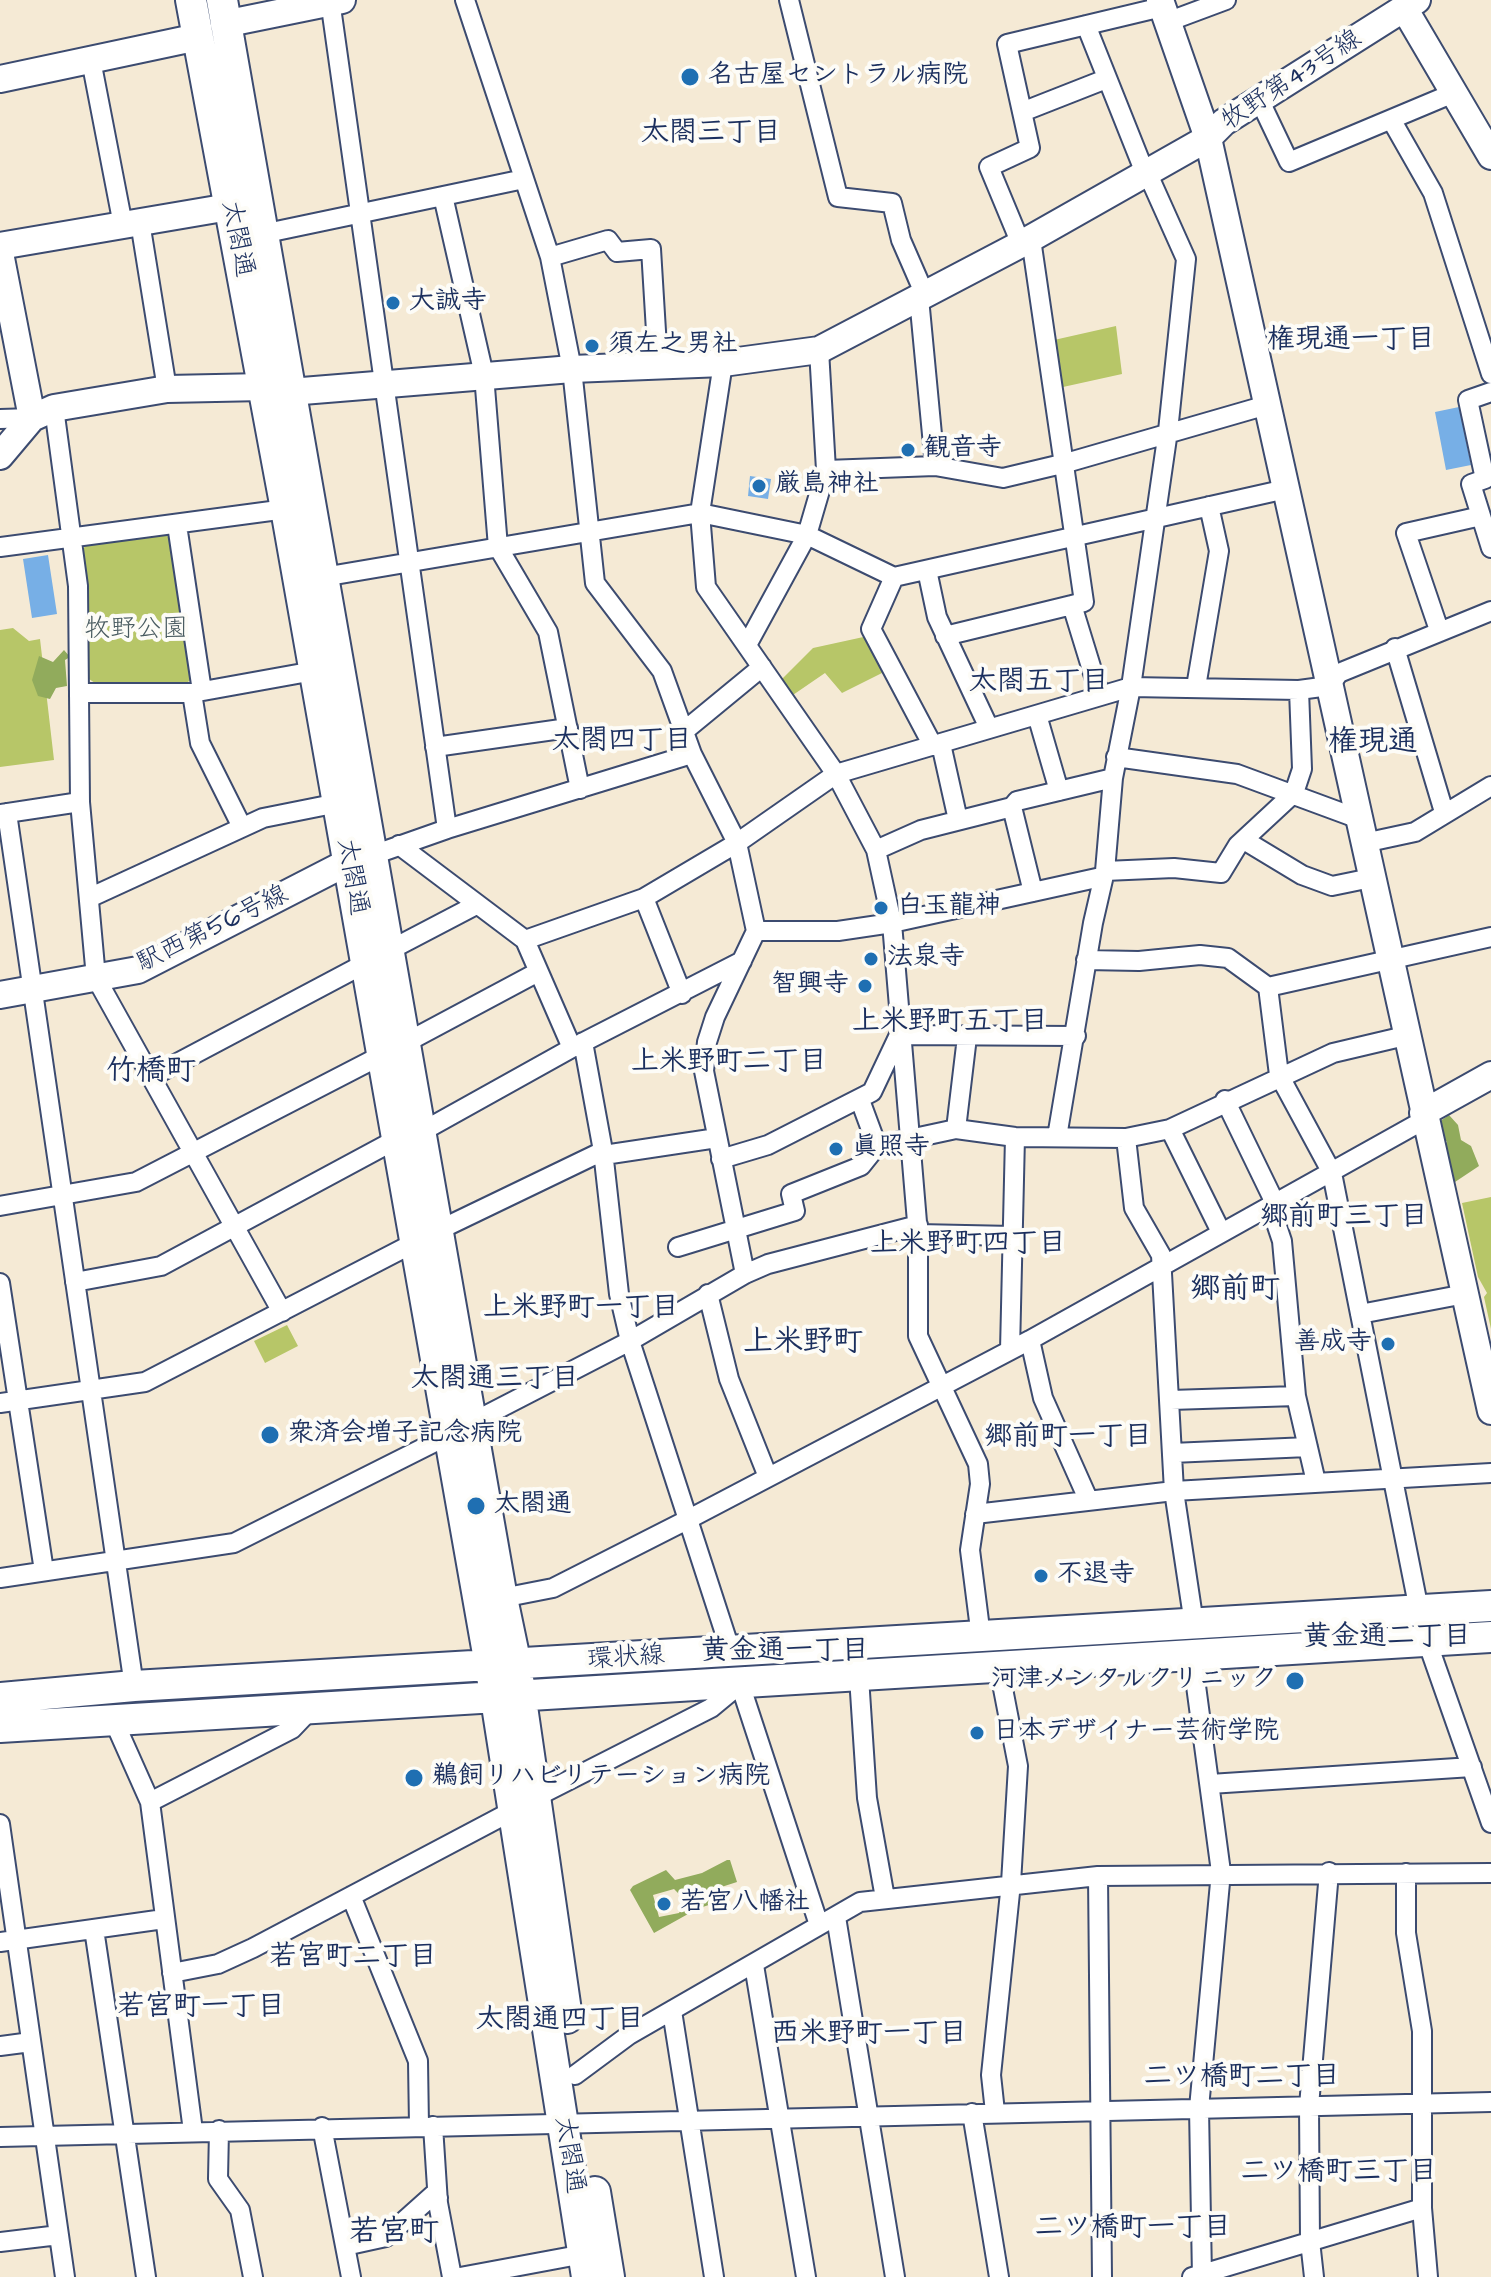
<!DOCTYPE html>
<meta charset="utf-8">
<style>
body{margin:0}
canvas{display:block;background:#f5ead5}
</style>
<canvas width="1491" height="2277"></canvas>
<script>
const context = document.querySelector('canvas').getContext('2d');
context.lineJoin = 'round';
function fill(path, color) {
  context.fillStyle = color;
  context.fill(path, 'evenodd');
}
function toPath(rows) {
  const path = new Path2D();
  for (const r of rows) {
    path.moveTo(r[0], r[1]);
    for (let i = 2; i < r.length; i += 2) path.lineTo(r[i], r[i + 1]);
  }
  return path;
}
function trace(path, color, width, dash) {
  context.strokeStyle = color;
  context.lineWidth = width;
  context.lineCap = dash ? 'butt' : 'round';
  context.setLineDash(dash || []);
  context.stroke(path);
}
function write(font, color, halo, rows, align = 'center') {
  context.font = font + ' "Architects Daughter","Klee One",sans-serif';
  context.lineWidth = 8;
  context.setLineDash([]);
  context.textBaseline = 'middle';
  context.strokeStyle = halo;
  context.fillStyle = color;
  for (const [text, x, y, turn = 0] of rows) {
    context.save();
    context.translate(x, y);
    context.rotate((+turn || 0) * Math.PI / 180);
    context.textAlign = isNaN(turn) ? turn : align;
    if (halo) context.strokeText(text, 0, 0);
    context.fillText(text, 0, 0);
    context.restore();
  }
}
fill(toPath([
 [1116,326,1122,374,1063,387,1054,340],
 [162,533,172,539,194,677,183,686,95,683,86,677,82,550,89,542],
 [13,628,29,641,40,639,54,760,0,767,0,630],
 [868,636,886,671,842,693,825,673,790,697,780,681,813,648],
 [1491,1197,1491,1329,1484,1297,1487,1293,1478,1277,1462,1203],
 [287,1325,298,1346,265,1363,254,1341]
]), '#b7c668');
fill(toPath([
 [64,650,70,657,65,660,67,686,56,688,50,699,38,696,32,680,39,656,53,662],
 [1449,1115,1458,1125,1461,1140,1471,1146,1479,1166,1452,1184,1444,1144,1447,1142,1440,1134,1442,1127,1439,1122],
 [727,1860,730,1860,737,1882,684,1899,674,1889,653,1895,659,1917,679,1913,684,1904,714,1895,726,1899,697,1909,654,1933,630,1890,633,1886,666,1870,675,1880,702,1873]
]), '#91ab5c');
fill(toPath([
 [1459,407,1471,465,1446,470,1435,412],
 [750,476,771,479,768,499,748,496],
 [48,555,57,614,32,618,23,559]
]), '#77afe6');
const street = toPath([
 [330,0,447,829],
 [465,0,550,257,572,369,595,583,662,671,692,754,737,843,756,931,715,1017,707,1042,704,1071,745,1274],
 [789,0,838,197,892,203,901,240,925,295],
 [1167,22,1226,0],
 [1086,25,1145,173],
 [91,60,123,225],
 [1259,99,1289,162,1456,92],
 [1022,112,1106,79],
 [1392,121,1433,193,1491,374],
 [443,196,484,375,498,547,548,632,580,789],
 [140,222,167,389],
 [262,234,524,179],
 [1031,239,1084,602,1072,605,1100,696],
 [1021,244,989,167,1030,148,1007,44,1162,7],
 [550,257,608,240,617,252,651,249,658,364],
 [919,298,935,466],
 [723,363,700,513,706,587,836,774,876,850,892,923,918,1234,918,1336,978,1464,980,1484,970,1550,981,1637],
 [1491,392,1468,400,1485,479,1471,484,1491,548],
 [54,408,78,586,80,802,96,978,282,1312],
 [0,419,32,418],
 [826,470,935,466,1003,478,1066,463,1267,405],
 [177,525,202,691],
 [0,547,286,509],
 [927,570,937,617,989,728],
 [323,577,700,513,807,535,894,577,1286,489],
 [894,577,871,629,933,746],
 [1439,630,1406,533,1481,516],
 [945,636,1072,605],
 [747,645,807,535,826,470,819,350],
 [1395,648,1444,812],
 [1196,687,1219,551,1209,506],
 [80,693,192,693,314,671],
 [192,693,200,743,242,827],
 [1037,715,1059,791],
 [683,732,762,667],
 [941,744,958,820],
 [435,747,568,728],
 [1116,757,1237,774,1359,819],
 [1012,807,1033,892],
 [7,813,134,1686],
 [0,814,80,802],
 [1244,840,1302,875,1332,886,1371,878],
 [1364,843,1415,832,1491,786],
 [399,845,525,940,572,1048],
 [876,850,921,830,1012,807,1017,801,1113,778],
 [373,855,447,829,692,754],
 [1105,871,1174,868,1221,873,1238,845,1294,793,1302,769,1299,690],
 [89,898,263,818,338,803],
 [644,898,682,994],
 [756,931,838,931,892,923,1101,877],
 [525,940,644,898,737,843,836,774,1131,687,1299,690,1329,686,1339,673,1491,611],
 [390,950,476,905],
 [1086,960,1139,961,1200,955,1228,958,1268,987],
 [407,1042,538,972],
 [583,1042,603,1151,619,1294,630,1341,731,1652],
 [151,1077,366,963],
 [860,1100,877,1146],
 [1225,1100,1275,1203],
 [956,1129,967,1037],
 [1170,1129,1221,1232],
 [423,1131,572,1048,742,961],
 [1057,1137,1093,923,1105,871,1113,778,1131,687,1168,431,1186,259,1147,172],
 [1126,1138,1134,1208,1161,1255,1174,1491,1194,1624],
 [604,1155,717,1138],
 [721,1159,768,1145,872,1092,899,1035,1076,1036],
 [1270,1205,1282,1241,1296,1396,1316,1482],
 [0,1206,136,1182,382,1055],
 [918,1234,1013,1236],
 [678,1247,795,1211,791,1194,861,1166,877,1146,956,1129,1015,1137,1126,1138,1170,1129,1333,1053,1405,1036],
 [75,1282,161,1266,397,1139],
 [0,1283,44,1571],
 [708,1294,729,1379,768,1477],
 [1360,1314,1465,1294],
 [1030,1340,1043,1398,1088,1499],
 [1010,1350,1015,1137],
 [1171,1400,1296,1396],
 [0,1403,145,1382,439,1230,603,1151],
 [473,1422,630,1341,745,1274,768,1264,918,1225],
 [1172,1453,1308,1447],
 [975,1514,1174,1491,1491,1473],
 [0,1578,234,1543,449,1435],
 [502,1598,553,1588,687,1520,1030,1340,1424,1120],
 [1419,1610,1332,1173,1279,1075,1268,987,1491,937],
 [1427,1641,1491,1823],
 [1192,1656,1221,1872,1199,2108,1202,2277],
 [859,1677,867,1798,885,1898],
 [113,1719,150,1802,193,2131],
 [1210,1784,1472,1767],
 [536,1797,711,1708,740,1684,819,1925],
 [150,1802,292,1729,312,1708],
 [0,1824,65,2277],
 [1406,1873,1406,1933,1422,2031,1422,2208,1428,2277],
 [1098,1876,1102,2277],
 [351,1896,418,2061,419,2126],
 [836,1917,895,2277],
 [94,1929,146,2277],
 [0,1942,164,1919],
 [754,1965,806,2277],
 [172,1973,218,1964,253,1948,514,1810],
 [672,2011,714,2277],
 [0,2046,31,2042],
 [575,2075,629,2035,860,1902,1098,1876,1491,1873],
 [995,2112,991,2075,1011,1883,1018,1766,999,1668],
 [972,2113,999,2277],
 [433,2126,438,2203,452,2277],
 [322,2127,351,2277],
 [219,2130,218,2179,240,2210,253,2277],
 [0,2137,1491,2102],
 [0,2242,59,2235],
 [345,2246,386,2237,433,2195,438,2198],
 [460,2277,584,2254],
 [1192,2277,1422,2208],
 [1314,2277,1310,2241,1309,2106,1329,1872]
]);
const secondary = toPath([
 [1160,0,1208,138,1491,1411],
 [1404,8,1491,156],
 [224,24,342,0],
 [0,79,198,37],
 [0,246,229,207],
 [0,253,32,418],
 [0,456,32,418,54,408,167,389,264,387,290,392,572,369,723,363,819,350,1021,244,1208,138,1224,122,1417,0],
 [0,995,138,970,348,862,367,857],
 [1423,1113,1491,1075]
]);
const primary = toPath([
 [191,0,286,509,496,1699,587,2277],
 [222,0,502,1598,516,1665,567,2018],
 [0,1698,134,1686,1491,1606],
 [0,1727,1491,1637],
 [595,2192,609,2277]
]);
trace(street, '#3c4b70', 22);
trace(secondary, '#3c4b70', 30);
trace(primary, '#3c4b70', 34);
trace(street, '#fff', 18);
trace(secondary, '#fff', 26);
trace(primary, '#fff', 30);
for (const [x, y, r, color] of [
 [690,77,10,"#1f6fb2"],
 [393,303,8,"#1f6fb2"],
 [592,346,8,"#1f6fb2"],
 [908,450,8,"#1f6fb2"],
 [759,486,8,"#1f6fb2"],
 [881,908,8,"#1f6fb2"],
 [871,959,8,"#1f6fb2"],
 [865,986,8,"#1f6fb2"],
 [836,1149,8,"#1f6fb2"],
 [1388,1344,8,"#1f6fb2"],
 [270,1435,10,"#1f6fb2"],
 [476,1506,10,"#1f6fb2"],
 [1041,1576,8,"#1f6fb2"],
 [1295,1681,10,"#1f6fb2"],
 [977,1733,8,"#1f6fb2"],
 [414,1778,10,"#1f6fb2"],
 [664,1904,8,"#1f6fb2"]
]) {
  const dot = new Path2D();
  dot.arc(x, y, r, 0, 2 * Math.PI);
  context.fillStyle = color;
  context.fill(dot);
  trace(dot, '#fdfcf7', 3);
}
write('bold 26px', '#1b2f5e', '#fdfcf7', [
 ["名古屋セントラル病院",708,77],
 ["大誠寺",409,303],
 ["須左之男社",608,346],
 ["観音寺",924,450],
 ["厳島神社",775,486],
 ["白玉龍神",897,908],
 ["法泉寺",887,959],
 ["智興寺",849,986,"right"],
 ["眞照寺",852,1149],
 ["善成寺",1372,1344,"right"],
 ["衆済会増子記念病院",288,1435],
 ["太閤通",494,1506],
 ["不退寺",1057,1576],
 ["河津メンタルクリニック",1277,1681,"right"],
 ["日本デザイナー芸術学院",993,1733],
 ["鵜飼リハビリテーション病院",432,1778],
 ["若宮八幡社",680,1904]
], 'left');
write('26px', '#1b2f5e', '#fdfcf7', [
 ["牧野第43号線",1292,81,-33],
 ["太閤通",236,239,79],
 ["太閤通",351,877,80],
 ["駅西第56号線",213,930,-26],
 ["環状線",626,1659,-4],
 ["太閤通",568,2155,81]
]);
write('26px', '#4a5c61', '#fdfcf7', [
 ["牧野公園",136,631]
]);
write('bold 28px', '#1b2f5e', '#fdfcf7', [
 ["太閤三丁目",711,134],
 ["権現通一丁目",1351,341],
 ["太閤五丁目",1039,683],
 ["太閤四丁目",622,742],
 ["上米野町五丁目",950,1023],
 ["上米野町二丁目",729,1063],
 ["郷前町三丁目",1344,1218],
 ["上米野町四丁目",968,1245],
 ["上米野町一丁目",581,1309],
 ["太閤通三丁目",495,1380],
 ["郷前町一丁目",1068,1438],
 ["黄金通二丁目",1387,1638],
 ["黄金通一丁目",785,1652],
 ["若宮町二丁目",353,1958],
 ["若宮町一丁目",201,2008],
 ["太閤通四丁目",560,2021],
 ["西米野町一丁目",869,2035],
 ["二ツ橋町二丁目",1242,2078],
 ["二ツ橋町三丁目",1339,2173],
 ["二ツ橋町一丁目",1133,2229]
]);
write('bold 30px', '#1b2f5e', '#fdfcf7', [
 ["権現通",1373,744],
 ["竹橋町",151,1073],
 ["郷前町",1235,1291],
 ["上米野町",803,1344],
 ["若宮町",394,2234]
]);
</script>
